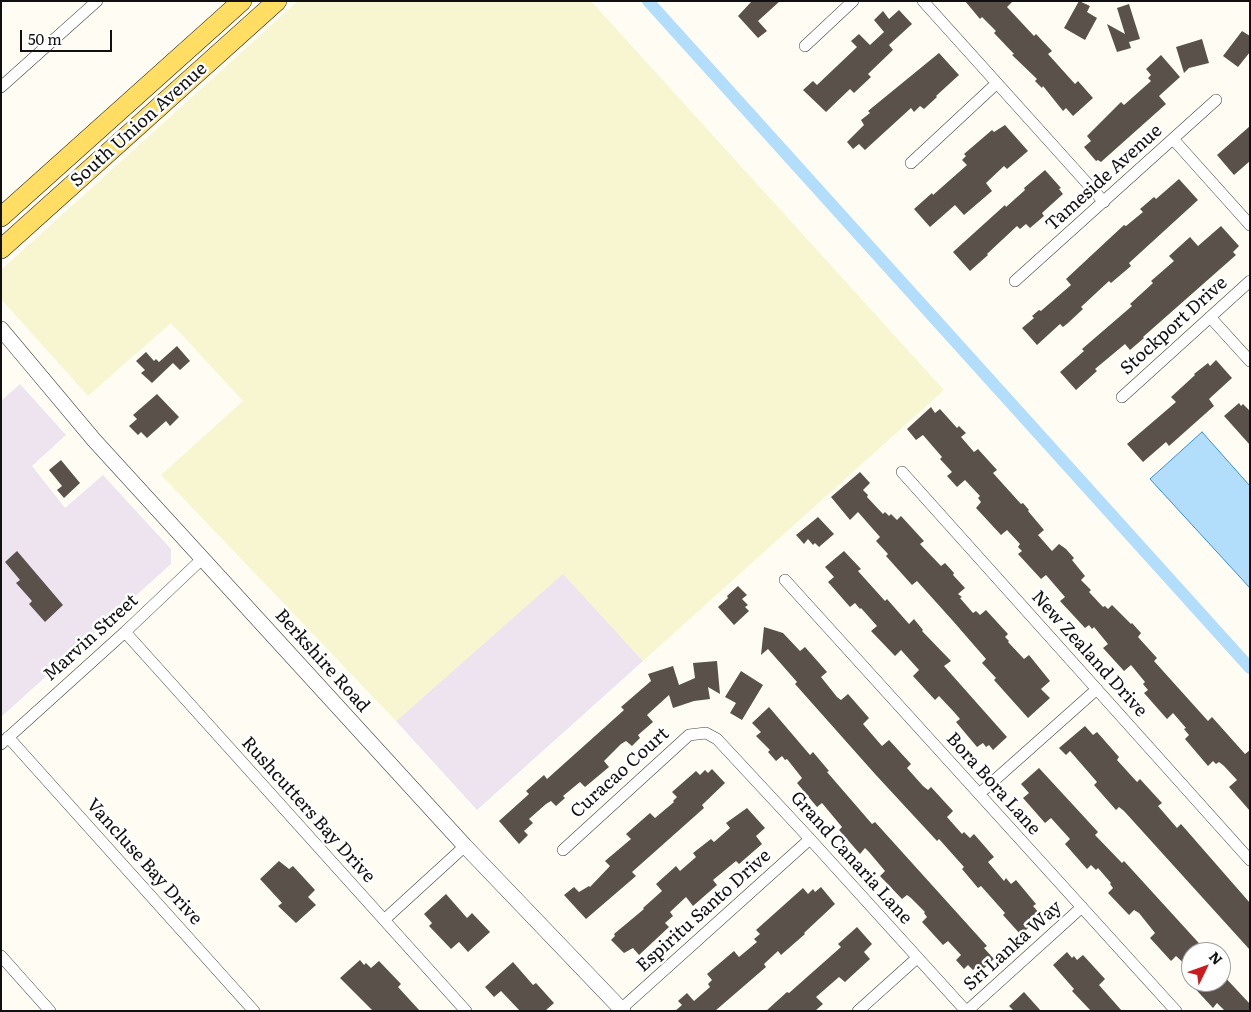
<!DOCTYPE html>
<style>
body{margin:0}
#map{position:relative;width:1251px;height:1012px;overflow:hidden;background:#fffdf3;font-family:Literata,serif}
canvas{display:block}
.frame{position:absolute;inset:0;border:2px solid #101010;pointer-events:none}
.north{position:absolute;left:1181px;top:942px;width:50px;height:50px;box-sizing:border-box;background:#fff;border:1px solid #9f9f9f;border-radius:50%;rotate:48deg;font-size:14px;font-weight:700;line-height:20px;text-align:center;color:#101010}
.north::after{content:'';display:block;margin:auto;width:18px;height:22px;background:#cd1b1d;clip-path:polygon(50% 0,100% 100%,50% 72%,0 100%)}
.scale{position:absolute;left:20px;top:30px;width:92px;height:22px;box-sizing:border-box;border:2px solid #101010;border-top:0;padding-left:6px;font-size:15px;line-height:18px;white-space:nowrap;color:#101010;-webkit-text-stroke:4px #fff;paint-order:stroke}
</style>
<div id="map">
<canvas width="1251" height="1012"></canvas>
<div class="frame"></div>
<div class="north">N</div>
<div class="scale">50 m</div>
</div>
<script>
const context = document.querySelector('canvas').getContext('2d');
context.lineJoin = 'round';
function fill(path, color) {
  context.fillStyle = color;
  context.fill(path, 'evenodd');
}
function toPath(rows) {
  const path = new Path2D();
  for (const r of rows) {
    path.moveTo(r[0], r[1]);
    for (let i = 2; i < r.length; i += 2) path.lineTo(r[i], r[i + 1]);
  }
  return path;
}
function trace(path, color, width, dash) {
  context.strokeStyle = color;
  context.lineWidth = width;
  context.lineCap = dash ? 'butt' : 'round';
  context.setLineDash(dash || []);
  context.stroke(path);
}
function write(font, color, halo, rows, align = 'center') {
  context.font = font + ' Literata,serif';
  context.lineWidth = 5;
  context.setLineDash([]);
  context.textBaseline = 'middle';
  context.strokeStyle = halo;
  context.fillStyle = color;
  for (const [text, x, y, turn = 0] of rows) {
    context.save();
    context.translate(x, y);
    context.rotate((+turn || 0) * Math.PI / 180);
    context.textAlign = isNaN(turn) ? turn : align;
    if (halo) context.strokeText(text, 0, 0);
    context.fillText(text, 0, 0);
    context.restore();
  }
}
fill(toPath([
 [20,384,66,435,32,466,65,508,103,475,171,549,171,564,1,717,1,401],
 [563,573,643,661,477,810,396,721]
]), '#eee4ef');
fill(toPath([
 [298,1,591,1,944,390,643,661,563,574,396,721,161,475,243,401,171,323,88,396,1,299,1,270]
]), '#f8f6d0');
const water = toPath([
 [1202,432,1250,486,1250,588,1150,479,1202,432]
]);
fill(water, '#b3defb');
trace(water, '#3391d9', 1);
trace(toPath([
 [648,1,1250,668]
]), '#b3defb', 12);
fill(toPath([
 [752,1,780,1,758,21,767,31,758,38,738,16],
 [965,1,1013,1,1007,7,1034,36,1036,34,1052,51,1048,54,1075,84,1078,81,1093,98,1073,116,1066,108,1063,111,1043,86,1042,88,1035,81,1037,79,1012,55,1014,54,994,33,996,31,982,17,980,19],
 [1079,1,1090,6,1087,12,1097,18,1085,40,1064,28],
 [1129,4,1140,39,1129,42,1131,48,1117,52,1107,24,1125,34,1117,8],
 [899,10,912,24,889,45,893,50,868,74,871,77,854,93,850,89,826,112,803,90,813,81,817,85,857,47,851,41,859,34,870,45,884,32,874,20,883,11,889,19],
 [1242,31,1250,36,1250,52,1238,67,1223,56],
 [1202,39,1209,63,1189,68,1184,73,1176,47],
 [939,53,959,75,936,96,937,97,924,109,920,106,914,112,911,108,865,150,859,144,853,149,847,142,864,125,861,120,870,113,868,111],
 [1161,55,1180,77,1159,96,1166,104,1101,162,1098,160,1096,161,1084,147,1091,141,1087,136,1121,102,1124,105,1151,81,1148,78,1151,75,1146,69],
 [1005,125,1028,151,1007,169,1004,166,986,183,992,191,964,215,955,205,930,227,914,209,932,193,933,195,967,165,962,160,966,156,964,154,992,130,994,132],
 [1250,126,1250,161,1234,175,1217,155],
 [1045,170,1061,188,1059,189,1063,194,1042,213,1044,216,1030,228,1026,224,1020,229,1017,226,987,254,988,255,970,271,953,252,1005,205,1006,207,1025,190,1024,188],
 [1179,179,1198,200,1129,263,1131,266,1111,283,1109,281,1081,307,1083,309,1068,323,1063,327,1060,324,1037,345,1022,328,1034,318,1032,316,1039,310,1041,311,1042,310,1071,285,1066,279,1124,225,1126,226,1143,212,1140,209,1154,197,1156,199],
 [1221,226,1239,246,1233,252,1236,255,1143,337,1144,338,1130,350,1125,344,1095,369,1097,371,1076,390,1060,372,1084,351,1082,349,1132,306,1130,304,1153,283,1151,281,1174,261,1169,256,1190,237,1198,246],
 [177,346,190,361,180,370,173,363,152,383,141,373,145,370,136,361,146,352,154,361,156,359,159,362],
 [1216,360,1232,378,1209,399,1214,406,1169,446,1166,442,1143,462,1127,444,1176,402,1171,397,1195,375,1194,374,1208,363,1210,366],
 [157,394,179,417,170,426,166,421,147,438,141,432,138,435,129,426,137,419,133,415],
 [1239,403,1241,406,1243,404,1250,411,1250,445,1224,416],
 [931,407,935,413,940,409,957,428,959,426,966,433,961,437,974,452,978,449,997,470,993,473,1021,504,1023,503,1029,510,1028,511,1044,530,1038,535,1052,551,1059,544,1066,549,1074,558,1072,560,1085,576,1081,580,1091,590,1089,592,1103,607,1105,606,1108,609,1112,605,1131,624,1132,623,1141,633,1138,637,1157,658,1154,661,1208,721,1212,717,1245,754,1250,750,1250,811,1229,787,1237,780,1224,766,1219,762,1216,764,1213,761,1208,766,1185,739,1189,735,1184,729,1186,728,1173,713,1167,719,1144,693,1148,690,1143,684,1145,682,1131,665,1124,671,1103,648,1108,644,1094,627,1092,629,1089,625,1085,628,1060,601,1065,597,1046,575,1041,579,1018,554,1022,551,1018,547,1020,544,1007,530,1001,535,976,508,981,502,978,498,980,496,965,480,957,487,947,476,952,472,940,459,942,457,923,435,916,440,907,429],
 [61,460,80,483,64,498,57,490,62,486,49,470],
 [860,472,870,483,863,490,868,495,867,497,883,514,885,512,889,516,891,514,897,520,901,516,924,541,920,544,941,566,945,563,954,573,953,575,965,588,958,594,962,597,960,598,973,613,976,611,980,615,986,610,1008,634,1005,637,1009,641,1008,642,1024,659,1029,655,1050,681,1041,689,1050,698,1028,718,994,680,996,678,982,663,986,659,953,621,917,581,912,585,886,556,888,554,876,541,880,537,858,512,850,520,831,497],
 [818,517,834,534,819,547,815,543,813,545,808,539,804,544,796,535],
 [17,551,63,605,45,622,29,604,32,601,16,583,20,580,5,562],
 [844,551,861,569,858,571,885,601,887,599,909,624,914,619,923,630,922,631,951,661,944,666,1007,737,993,750,989,745,986,747,983,743,977,747,956,722,960,719,954,712,939,696,935,700,913,676,919,670,901,650,895,656,871,631,877,626,861,608,860,609,855,603,850,607,828,582,834,577,825,567],
 [738,586,747,595,742,599,748,605,745,607,749,611,734,625,718,607,728,598,727,596],
 [764,627,783,633,800,651,805,647,827,672,821,677,837,697,841,700,848,694,869,718,863,724,882,746,889,740,911,764,907,768,923,786,928,790,931,787,953,811,947,817,962,834,964,832,970,838,974,834,994,857,988,862,1004,881,1006,878,1011,884,1016,880,1036,904,1033,906,1041,915,1021,935,1003,915,1005,913,981,886,978,888,962,869,964,867,939,839,937,841,875,774,795,684,797,682,768,649,761,655],
 [717,661,720,694,708,687,710,699,694,701,673,708,669,695,647,715,653,722,638,735,640,738,632,746,626,741,621,744,604,761,609,767,585,787,580,782,563,796,565,798,556,806,551,801,546,804,529,819,533,823,524,831,528,835,519,844,499,821,529,794,526,791,544,775,547,779,624,710,621,707,651,681,648,674,673,666,679,685,695,678,693,663],
 [741,671,763,685,742,720,730,713,736,703,725,697],
 [769,707,810,755,813,752,829,771,827,772,872,824,875,822,987,946,984,948,994,959,979,973,975,968,973,970,968,965,964,969,956,960,961,955,948,941,943,945,922,922,927,917,924,913,925,912,911,898,907,895,902,899,880,876,885,871,869,852,865,848,860,854,839,830,842,827,822,803,817,807,797,783,802,778,787,759,785,760,782,756,776,761,768,752,770,750,756,736,761,732,752,723],
 [1085,726,1093,735,1097,732,1119,757,1117,760,1137,782,1140,779,1162,803,1158,806,1177,828,1181,824,1250,903,1250,950,1124,811,1119,807,1116,810,1094,785,1097,782,1070,751,1066,755,1059,748],
 [1039,768,1098,832,1095,835,1122,863,1124,861,1207,952,1191,952,1191,970,1176,956,1171,961,1150,938,1155,933,1139,913,1134,910,1129,915,1108,893,1113,888,1110,884,1111,883,1098,868,1096,870,1091,865,1087,869,1065,844,1070,839,1051,818,1045,823,1023,798,1029,793,1021,784],
 [712,769,725,783,702,805,704,808,632,872,636,876,586,919,564,895,574,887,579,892,589,886,590,887,610,866,605,861,631,839,626,834,650,813,655,818,674,802,673,801,677,797,672,792,696,771,700,775,705,770,708,773],
 [747,808,765,828,756,836,762,844,739,864,736,861,713,880,717,885,693,906,686,897,670,912,673,916,665,923,669,927,639,955,633,948,624,953,611,940,615,936,614,934,644,909,643,908,662,891,656,884,676,866,680,871,696,857,693,853,711,839,714,842,730,828,726,823],
 [279,861,289,869,293,866,315,890,308,897,316,905,296,923,278,906,282,903,260,879],
 [821,887,835,904,804,933,805,934,781,955,778,951,764,964,766,967,715,1011,675,1011,682,1005,678,1001,687,993,694,1001,710,987,708,984,712,980,707,974,734,951,739,957,757,942,754,939,760,934,756,930,803,888,808,894,813,889,815,892],
 [446,894,467,918,472,913,490,932,468,952,459,942,451,949,429,926,432,923,424,914],
 [857,927,872,944,864,952,870,959,845,982,839,977,816,997,823,1004,815,1011,766,1011,787,992,789,993,841,947,838,944],
 [1067,952,1072,958,1074,956,1077,960,1083,955,1105,979,1099,985,1122,1011,1091,1011,1072,991,1074,989,1053,965],
 [360,960,364,965,366,963,371,968,379,961,401,984,398,987,420,1011,373,1011,340,978],
 [513,962,533,985,536,983,554,1003,545,1011,520,1011,501,991,494,997,485,987],
 [1221,973,1250,1004,1250,1011,1225,1011,1217,1003,1213,1008,1189,982,1221,982],
 [1024,992,1041,1011,1014,1011,1009,1006]
]), '#5a514b');
const minor = toPath([
 [923,1,1104,202],
 [805,46,853,1],
 [1,87,97,1],
 [1173,139,1250,225],
 [911,163,997,83],
 [1015,281,1216,100],
 [1210,317,1250,361],
 [1122,397,1250,281],
 [902,472,1250,860],
 [785,580,1176,1011],
 [125,632,466,1011],
 [8,737,254,1011],
 [1,744,125,632,203,558],
 [979,794,1097,689],
 [563,850,689,735,706,733,717,739,810,839,966,1011],
 [384,920,465,846],
 [1,956,50,1011],
 [621,1009,810,839],
 [858,1011,917,958],
 [967,1011,1082,907]
]);
const tertiary = toPath([
 [1,329,94,440,126,475,465,846,623,1011]
]);
const primary = toPath([
 [1,217,242,1],
 [1,249,277,1]
]);
trace(minor, '#434343', 12);
trace(tertiary, '#434343', 16);
trace(primary, '#212121', 20);
trace(minor, '#fff', 11);
trace(tertiary, '#fff', 15);
trace(primary, '#ffde63', 19);
write('18px', '#101010', '#fff', [
 ["South Union Avenue",139,125,-42],
 ["Tameside Avenue",1104,178,-42],
 ["Stockport Drive",1174,326,-42],
 ["Marvin Street",91,638,-42],
 ["New Zealand Drive",1089,654,48],
 ["Berkshire Road",322,661,48],
 ["Curacao Court",620,773,-42],
 ["Bora Bora Lane",993,784,48],
 ["Rushcutters Bay Drive",308,810,48],
 ["Grand Canaria Lane",851,858,48],
 ["Vancluse Bay Drive",144,862,48],
 ["Espiritu Santo Drive",704,911,-42],
 ["Sri Lanka Way",1013,946,-42]
]);
</script>
